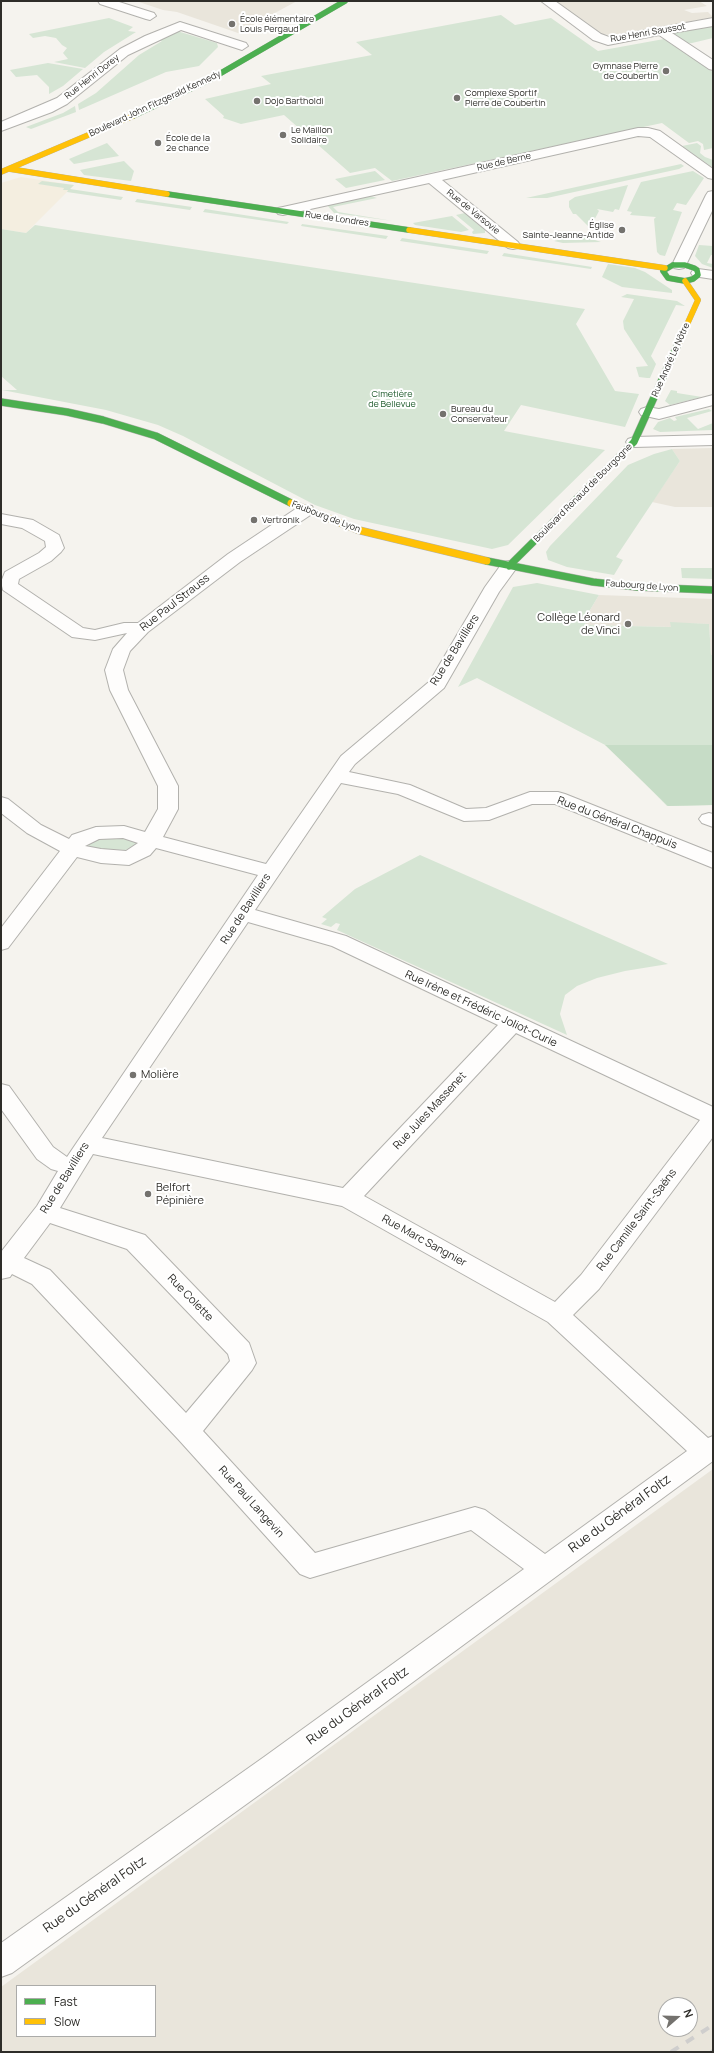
<!DOCTYPE html>
<meta charset="utf-8">
<style>
body{margin:0}
#map{position:relative;width:714px;height:2053px;overflow:hidden;background:#f5f3ee;font-family:Manrope,sans-serif}
canvas{display:block}
.frame{position:absolute;inset:0;border:2px solid #2e2d29;pointer-events:none}
.legend{position:absolute;left:16px;top:1985px;width:140px;height:52px;box-sizing:border-box;background:#fff;border:1px solid #ababa9;margin:0;padding:5px 7px;list-style:none;font-size:12px;color:#2e2d29}
.legend li{display:flex;align-items:center;gap:8px;height:20px}
.legend b{width:20px;border:1px solid #ababa9}
.north{position:absolute;left:658px;top:1997px;width:40px;height:40px;box-sizing:border-box;background:#fff;border:1px solid #ababa9;border-radius:50%;rotate:70deg;font-size:11px;font-weight:700;line-height:16px;text-align:center;color:#2e2d29}
.north::after{content:'';display:block;margin:auto;width:14px;height:18px;background:#74726e;clip-path:polygon(50% 0,100% 100%,50% 72%,0 100%)}
</style>
<div id="map">
<canvas width="714" height="2053"></canvas>
<div class="frame"></div>
<ul class="legend">
<li><b style="height:5px;background:#4caf50"></b>Fast</li>
<li><b style="height:5px;background:#ffc107"></b>Slow</li>
</ul>
<div class="north">N</div>
</div>
<script>
const context = document.querySelector('canvas').getContext('2d');
context.lineJoin = 'round';
function fill(path, color) {
  context.fillStyle = color;
  context.fill(path, 'evenodd');
}
function toPath(rows) {
  const path = new Path2D();
  for (const r of rows) {
    path.moveTo(r[0], r[1]);
    for (let i = 2; i < r.length; i += 2) path.lineTo(r[i], r[i + 1]);
  }
  return path;
}
function trace(path, color, width, dash) {
  context.strokeStyle = color;
  context.lineWidth = width;
  context.lineCap = dash ? 'butt' : 'round';
  context.setLineDash(dash || []);
  context.stroke(path);
}
function write(font, color, halo, rows, align = 'center') {
  context.font = font + ' Manrope,sans-serif';
  context.lineWidth = 4;
  context.setLineDash([]);
  context.textBaseline = 'middle';
  context.strokeStyle = halo;
  context.fillStyle = color;
  for (const [text, x, y, turn = 0] of rows) {
    context.save();
    context.translate(x, y);
    context.rotate((+turn || 0) * Math.PI / 180);
    context.textAlign = isNaN(turn) ? turn : align;
    if (halo) context.strokeText(text, 0, 0);
    context.fillText(text, 0, 0);
    context.restore();
  }
}
fill(toPath([
 [21,177,74,185,26,233,1,229,1,183]
]), '#f4eee0');
fill(toPath([
 [136,1,297,1,238,33,177,12,163,10],
 [554,1,699,1,707,6,684,10,692,13,708,12,713,17,616,36,602,34],
 [713,448,713,507,675,507,652,502,680,461,672,449],
 [599,595,713,599,713,655,711,655,709,624,671,623,671,627,585,625,587,615],
 [713,1469,713,2052,1,2052,1,1987],
 [17,1986,155,1986,155,2036,17,2036],
 [666,2005,690,2005,690,2029,666,2029]
]), '#e9e5db');
fill(toPath([
 [501,15,515,25,551,18,598,51,664,39,713,72,713,148,704,150,703,144,698,141,689,143,662,123,392,181,375,168,350,173,284,115,241,124,223,118,224,116,205,99,271,84,261,76,372,55,356,42],
 [109,18,133,27,128,31,136,32,104,52,85,68,54,62,68,59,63,53,67,48,62,45,56,38,45,36,33,38,29,34],
 [713,26,713,38,692,43,684,44,670,34],
 [177,31,217,43,218,47,199,66,166,72,79,110,78,104,96,93,139,55,162,41,156,39],
 [48,63,83,69,63,86,49,94,49,87,37,75,16,77,10,70],
 [75,106,76,112,31,129,26,127,63,113],
 [107,143,119,156,74,164,69,159],
 [697,143,701,146,700,153,705,157,713,160,713,168,682,146],
 [124,161,134,171,131,181,84,175,80,170],
 [681,164,684,166,679,169,547,198,526,198],
 [375,171,385,180,346,188,335,179],
 [693,171,704,178,686,205,677,203,673,210,682,212,665,256,660,255,657,252,654,219,656,217,630,215,632,212,627,211,641,182],
 [42,181,74,185,70,189,123,197,121,200,67,192,68,190,63,190,64,188,38,184],
 [628,185,619,210,615,209,613,212,597,209,599,211,590,228,576,214,573,214,569,207,569,201,575,197],
 [371,196,377,198,333,207,338,212,393,221,334,213,327,205],
 [137,199,192,207,190,210,135,202],
 [205,209,289,222,287,224,203,212],
 [465,213,485,230,485,233,473,234,472,232,474,230,456,215],
 [452,216,469,230,461,232,415,225,413,223],
 [302,224,388,236,386,239,301,226],
 [35,225,585,309,576,324,615,391,639,394,625,427,521,405,504,431,605,450,508,545,492,549,354,519,315,505,183,436,158,425,106,410,2,390,17,390,1,376,1,229,26,233],
 [576,235,589,238,601,242,563,243,554,241],
 [402,238,489,251,487,254,400,241],
 [699,245,713,246,713,255,711,255,707,263,713,264,713,268,702,264,695,256],
 [504,253,592,267,591,269,502,256],
 [608,264,635,268,645,272,672,290,672,293,622,287,602,277],
 [627,294,677,301,685,306,676,305,651,356,656,364,650,378,647,378,639,377,636,367,648,366,624,329,623,321,634,299,621,297],
 [671,390,677,391,677,393,702,397,670,405,665,401],
 [709,409,712,411,687,418,698,429,713,423,713,430,660,432,653,429,658,422,670,418,674,421,677,420,675,417],
 [672,449,680,461,616,557,623,560,614,575,567,567,548,560,546,552,550,546,628,465,654,454],
 [681,568,713,568,713,579,682,578],
 [537,583,599,595,587,615,585,625,671,627,670,622,709,624,711,655,713,655,713,805,667,806,609,747,477,678,458,687,513,587],
 [126,838,138,843,135,848,125,850,99,849,89,846,89,841,98,839],
 [420,855,668,964,625,971,597,978,577,986,565,995,560,1014,567,1035,337,930,340,924,336,923,331,927,321,924,327,919,322,917,355,889]
]), '#d6e5d4');
fill(toPath([
 [605,745,713,745,713,805,668,806]
]), '#c6dcc6');
const street = toPath([
 [98,1,116,1,154,13,156,16,150,20,146,19,100,4,98,1],
 [541,1,555,1,601,34,609,37,713,18,713,26,672,33,713,60,713,70,709,69,659,35,608,45,593,40,541,1],
 [180,22,246,43,248,46,242,50,181,30,128,55,67,104,52,112,1,131,1,122,57,98,120,49,145,36,180,22],
 [638,128,648,128,660,131,713,169,713,179,708,178,650,137,638,136,442,180,518,242,520,245,518,248,513,249,508,248,429,183,283,215,278,214,276,211,278,208,283,207,638,128],
 [713,191,713,209,686,265,684,268,679,269,674,268,672,265,706,195,708,192,713,191],
 [698,269,713,271,713,279,693,276,691,273,693,270,698,269],
 [713,395,713,405,659,419,641,415,639,412,641,409,647,407,659,409,713,395],
 [713,435,713,445,634,447,628,445,626,442,628,439,634,437,713,435],
 [306,505,312,506,314,510,312,514,240,562,148,632,130,651,123,670,128,690,178,786,178,809,163,837,266,864,341,756,430,681,485,587,503,562,509,561,515,562,518,566,499,592,444,688,355,764,349,772,410,785,466,809,486,808,530,792,558,792,565,794,713,853,713,868,555,804,532,804,489,820,464,821,398,794,341,783,255,910,346,936,713,1107,713,1137,599,1289,573,1315,708,1438,713,1436,713,1461,284,1777,12,1973,1,1977,1,1943,264,1757,524,1569,471,1530,310,1578,300,1574,178,1439,32,1284,12,1274,10,1277,1,1279,1,1252,37,1206,58,1171,51,1169,37,1159,1,1109,1,1084,9,1086,53,1147,67,1157,258,875,156,848,150,855,129,865,101,863,77,857,8,948,1,950,1,928,60,851,27,833,1,813,1,797,8,799,41,825,69,839,72,835,96,827,124,826,145,832,158,809,158,786,110,690,105,670,113,649,127,633,95,640,72,637,3,590,1,582,5,572,39,553,46,547,45,541,22,528,1,524,1,514,33,520,59,535,64,548,61,552,51,561,19,579,18,584,83,628,95,630,124,623,138,623,228,554,300,506,306,505],
 [123,838,138,843,126,851,101,849,85,846,99,839,123,838],
 [248,922,332,946,498,1025,343,1188,102,1138,248,922],
 [516,1033,700,1120,581,1275,555,1302,364,1196,516,1033],
 [93,1154,342,1206,548,1322,687,1451,545,1554,485,1510,475,1507,315,1553,203,1431,252,1370,256,1363,249,1343,145,1235,60,1208,93,1154],
 [50,1223,127,1249,228,1354,230,1361,186,1413,50,1270,24,1258,50,1223],
 [709,813,713,814,713,827,702,823,699,819,702,815,709,813]
]);
const fastFar1 = toPath([
 [133,116,209,80,345,1],
 [167,194,409,230],
 [673,265,685,265,694,268,697,270,698,275,693,279,685,281,668,278,663,271,673,265]
]);
const fast = toPath([
 [1,402,67,412,103,420,156,436,291,503],
 [487,561,593,582,637,587,713,590],
 [509,566,634,442,678,344]
]);
const slowFar1 = toPath([
 [10,169,167,194],
 [1,172,133,116],
 [409,230,665,268],
 [680,340,698,300,685,281]
]);
const slow = toPath([
 [678,344,680,339],
 [291,503,358,530,487,561]
]);
trace(street, '#b2b1ad', 2);
trace(fastFar1, '#b2b1ad', 6);
trace(fast, '#b2b1ad', 8);
trace(slowFar1, '#b2b1ad', 6);
trace(slow, '#b2b1ad', 8);
fill(street, '#fefdfc');
trace(fastFar1, '#4caf50', 5.5);
trace(fast, '#4caf50', 7);
trace(slowFar1, '#ffc107', 5.5);
trace(slow, '#ffc107', 7);
trace(toPath([
 [671,2052,713,2025],
 [711,2052,713,2051]
]), '#cfcecd', 4, [9, 9]);
for (const [x, y, r, color] of [
 [232,24,4,"#74726e"],
 [666,71,4,"#74726e"],
 [457,98,4,"#74726e"],
 [257,101,4,"#74726e"],
 [283,135,4,"#74726e"],
 [158,143,4,"#74726e"],
 [622,230,4,"#74726e"],
 [443,414,4,"#74726e"],
 [254,520,4,"#74726e"],
 [628,624,4,"#74726e"],
 [133,1075,4,"#74726e"],
 [148,1194,4,"#74726e"]
]) {
  const dot = new Path2D();
  dot.arc(x, y, r, 0, 2 * Math.PI);
  context.fillStyle = color;
  context.fill(dot);
  trace(dot, '#fff', 1.5);
}
write('9px', '#2e2d29', '#fff', [
 ["École élémentaire",240,19],
 ["Louis Pergaud",240,29],
 ["Gymnase Pierre",658,66,"right"],
 ["de Coubertin",658,76,"right"],
 ["Complexe Sportif",465,93],
 ["Pierre de Coubertin",465,103],
 ["Dojo Bartholdi",265,101],
 ["Le Maillon",291,130],
 ["Solidaire",291,140],
 ["École de la",166,138],
 ["2e chance",166,148],
 ["Église",614,225,"right"],
 ["Sainte-Jeanne-Antide",614,235,"right"],
 ["Bureau du",451,409],
 ["Conservateur",451,419],
 ["Vertronik",262,520]
], 'left');
write('9px', '#2e2d29', '#fff', [
 ["Rue Henri Saussot",648,33,-10],
 ["Rue Henri Dorey",92,77,-38],
 ["Boulevard John Fitzgerald Kennedy",155,104,-25],
 ["Rue de Berne",504,162,-13],
 ["Rue de Varsovie",473,212,39],
 ["Rue de Londres",337,219,8],
 ["Rue André Le Nôtre",671,360,-66],
 ["Boulevard Renaud de Bourgogne",583,493,-45],
 ["Faubourg de Lyon",326,517,21],
 ["Faubourg de Lyon",642,586,4]
]);
write('9px', '#1b5829', '#fff', [
 ["Cimetière",392,394],
 ["de Bellevue",392,404]
]);
write('11px', '#2e2d29', '#fff', [
 ["Rue Paul Strauss",175,603,-38],
 ["Rue de Bavilliers",455,650,-58],
 ["Rue du Général Chappuis",617,823,21],
 ["Rue de Bavilliers",246,909,-57],
 ["Rue Irène et Frédéric Joliot-Curie",481,1009,25],
 ["Rue Jules Massenet",430,1111,-47],
 ["Rue de Bavilliers",65,1178,-58],
 ["Rue Camille Saint-Saëns",637,1220,-53],
 ["Rue Marc Sangnier",424,1241,29],
 ["Rue Colette",190,1298,46],
 ["Rue Paul Langevin",251,1502,48]
]);
write('11px', '#2e2d29', '#fff', [
 ["Collège Léonard",620,618,"right"],
 ["de Vinci",620,631,"right"],
 ["Molière",141,1075],
 ["Belfort",156,1188],
 ["Pépinière",156,1201]
], 'left');
write('13px', '#2e2d29', '#fff', [
 ["Rue du Général Foltz",620,1514,-36],
 ["Rue du Général Foltz",358,1706,-36],
 ["Rue du Général Foltz",95,1895,-35]
]);
</script>
